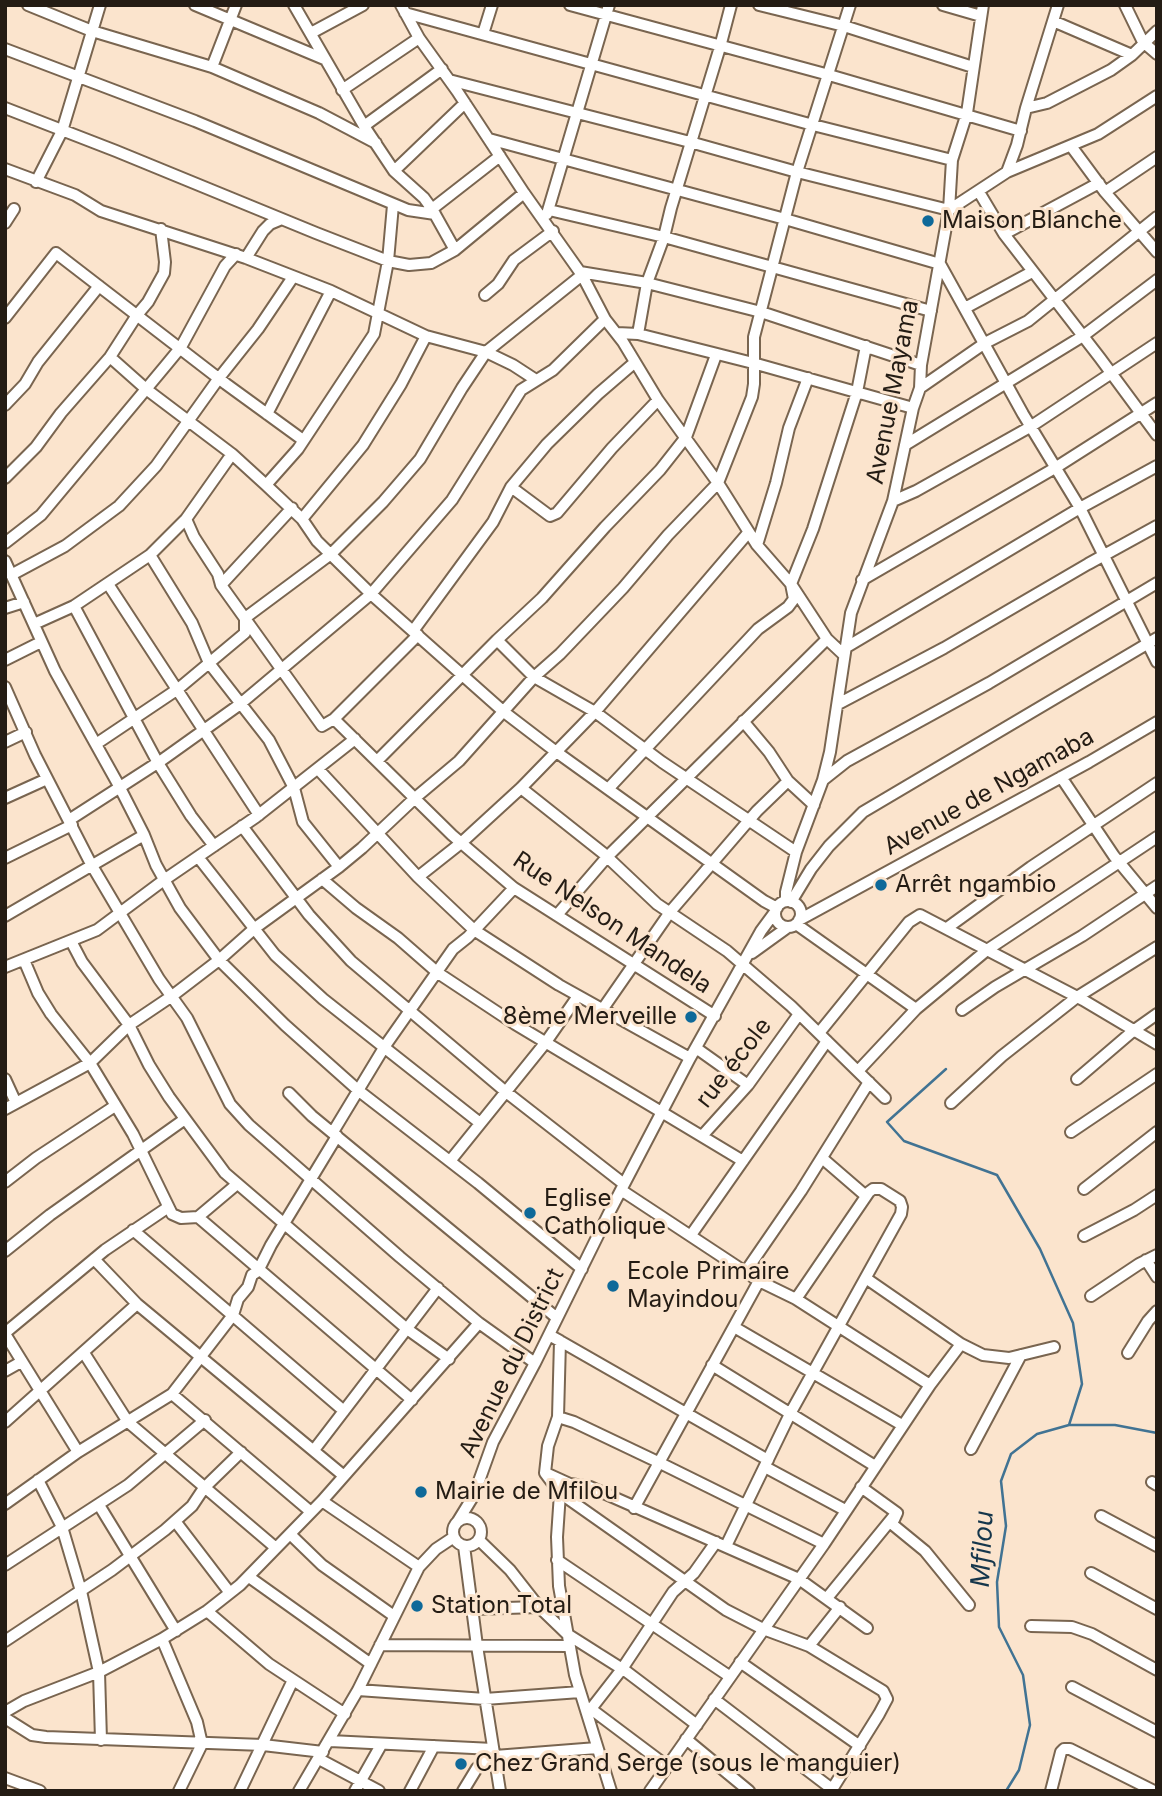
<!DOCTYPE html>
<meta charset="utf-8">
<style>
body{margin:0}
#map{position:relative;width:1162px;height:1796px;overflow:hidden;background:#fbe4cd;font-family:Inter,sans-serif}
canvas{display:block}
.frame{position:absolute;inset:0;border:7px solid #241c14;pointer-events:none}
</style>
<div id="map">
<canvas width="1162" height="1796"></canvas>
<div class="frame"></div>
</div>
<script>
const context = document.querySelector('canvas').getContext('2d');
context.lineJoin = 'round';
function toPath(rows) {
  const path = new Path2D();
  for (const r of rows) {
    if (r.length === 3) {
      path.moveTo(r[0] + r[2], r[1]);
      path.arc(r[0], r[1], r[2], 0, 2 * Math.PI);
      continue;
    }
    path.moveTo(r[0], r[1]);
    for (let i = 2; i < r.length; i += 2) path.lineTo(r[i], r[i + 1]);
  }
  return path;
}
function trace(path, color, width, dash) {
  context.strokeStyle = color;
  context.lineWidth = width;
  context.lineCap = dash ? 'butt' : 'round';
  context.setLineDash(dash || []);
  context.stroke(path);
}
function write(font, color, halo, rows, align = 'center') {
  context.font = font + ' Inter,sans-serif';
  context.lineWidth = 6;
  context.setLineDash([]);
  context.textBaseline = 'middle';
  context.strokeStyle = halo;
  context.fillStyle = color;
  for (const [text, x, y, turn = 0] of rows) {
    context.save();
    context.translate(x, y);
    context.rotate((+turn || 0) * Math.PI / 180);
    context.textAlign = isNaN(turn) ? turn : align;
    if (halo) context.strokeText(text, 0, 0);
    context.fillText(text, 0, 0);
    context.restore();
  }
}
trace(toPath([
 [946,1069,887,1122,904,1141,997,1175,1040,1249,1073,1323,1082,1384,1069,1425],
 [1006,1791,1019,1770,1030,1725,1023,1675,999,1627,997,1582,1006,1526,1001,1481,1011,1454,1037,1434,1069,1425,1115,1425,1157,1433]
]), '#417393', 2.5);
const minor = toPath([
 [28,5,92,31,212,67,319,113,376,143],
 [195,5,324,59],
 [294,5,364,126,394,171,424,198,432,209,455,250],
 [401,5,419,38,457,91,524,193,582,275,605,319,623,342,658,400,718,483,757,545,791,584,827,639,844,655],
 [570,5,829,75,1021,131],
 [759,5,844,26,973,67],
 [943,5,981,16],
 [1125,5,1143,42,1157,54],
 [405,13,813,125,952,160],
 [1053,21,1132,55],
 [311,33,363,5],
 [483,34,492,5],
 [5,49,195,121,408,210,435,214],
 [212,67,236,5],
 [449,80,690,142,797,172,949,210,1007,172,1017,145,1026,108,1058,5],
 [342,90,419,38],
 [5,108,116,151,316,233,388,261,409,265,431,263,455,250,524,193],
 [1026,108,1047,103,1111,70,1132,55,1157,31],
 [364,126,442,69],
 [489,139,785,219,940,264,1023,414,1080,508,1157,662],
 [1071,146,1105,192,1157,252],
 [5,169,75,195,101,211,246,258,331,291,426,336,486,352,513,365,536,380],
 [394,171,465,103],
 [1007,172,1098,134,1157,96],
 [36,182,62,131,100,5],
 [979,192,1004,234,1100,358,1157,435],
 [1105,192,1157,157],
 [432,209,500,156],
 [549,210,664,237,931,311],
 [547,214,609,5],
 [5,223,14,209],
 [1004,234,1099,183],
 [246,258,263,231,270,224,282,219],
 [580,272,647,283,761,312,921,365],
 [485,295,498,284,514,260,553,231],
 [965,308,1032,272],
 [5,318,56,253,226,384,303,440],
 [617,333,638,334,753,363,913,408],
 [638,334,647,283,664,237,671,208,720,47,731,5],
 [110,357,146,389,232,454,266,485,302,519,317,541,371,594,504,712,555,751,764,901,777,908],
 [920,388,985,343,1028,321,1157,217],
 [5,405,25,384,38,362,99,286],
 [267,414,331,291],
 [905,445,1083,336,1157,280],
 [5,478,36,447,61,413,110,357,137,315,148,302,164,273,165,262,161,229],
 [266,485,298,449,374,334,388,261,393,205],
 [511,487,550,516,557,513,612,448,658,400],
 [893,501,916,491,1030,427,1157,343],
 [186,519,194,537,218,574,221,585,322,726,334,719,418,635],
 [302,519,363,445,401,384,426,336],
 [5,543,41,515,167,364,181,347,225,266,236,254],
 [757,545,776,483,789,428,808,378],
 [150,555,192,623,209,663,269,740,294,788,303,822,339,867],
 [5,561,55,671,118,784,144,835,156,865,180,908,219,960,285,1025,359,1091,478,1183,582,1269],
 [11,575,65,546,119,506,156,466,219,378,258,329,293,277],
 [862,580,1055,468,1157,403],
 [108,584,259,815],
 [221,585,292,508],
 [74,606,158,763,191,816,214,846],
 [5,608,24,602],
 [34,624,74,606,150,555,186,519,232,454],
 [413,631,493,522,511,487,547,444,598,394,634,363],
 [497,640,534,677,595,712,662,762,796,852],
 [845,648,1080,508,1157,466],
 [5,660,41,642],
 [5,687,35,755,91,864,159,979,187,1018,230,1104,249,1125,400,1257,479,1323,535,1363],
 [838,704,944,648,1088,564,1157,526],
 [334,719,452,835,514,888,715,1016],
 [743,721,769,752,788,781,814,805],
 [5,742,26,732],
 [96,744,178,689,245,633,245,618,331,554,383,502,420,459,462,388,486,352,582,275],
 [377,761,497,640,542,598,605,527,660,470,686,437,716,355],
 [318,769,418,877,474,930,559,985,690,1058],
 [1061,777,1114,856,1157,908],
 [823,780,847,761,989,683,1157,583],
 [521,788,603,853,657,904,727,951,791,1006,885,1098],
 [608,789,758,629,788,607,794,599,791,584,813,529,857,392,866,346],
 [5,798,47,779],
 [69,820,162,760,239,705,371,594,452,500,521,390,553,370,605,319],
 [242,826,309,915,351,961,506,1092,624,1184],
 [198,857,275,955,323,999,480,1123],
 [5,858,72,825],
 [418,877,461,843,521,788,595,712,748,533],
 [322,879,356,908,398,938,438,973,515,1024,743,1161],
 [786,901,786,892,796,852,823,780,830,752,851,613,893,501,913,408,920,388,921,365,949,210,952,160,967,113,983,5],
 [788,914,13],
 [791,902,811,869,829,846,863,812,1157,638],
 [557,915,607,857,827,639],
 [5,916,144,835],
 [799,920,1089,762,1157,722],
 [796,924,916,1009],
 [947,928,1031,867,1157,783],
 [71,941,82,962,129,1025,149,1065,169,1097,225,1173,407,1329,449,1359],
 [752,953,788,927],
 [24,960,38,993,51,1014,90,1063,133,1134,172,1214,181,1218,198,1217,412,1400],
 [5,967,97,930,164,880,256,817,355,739],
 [602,1010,670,912,757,811,788,781],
 [962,1010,995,987,1082,936,1157,886],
 [819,1033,909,922,920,915,1083,1000,1157,1044],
 [696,1048,748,1085],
 [858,1071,916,1009,987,950,1157,837],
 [5,1079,16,1103],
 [1077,1079,1133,1031,1157,1014],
 [289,1093,312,1116,557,1318],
 [951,1103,1002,1056,1077,997,1157,947],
 [5,1109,90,1063,129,1025,172,996,219,960,255,928,339,867,362,848,415,798,459,761,534,677,560,654,623,588,668,535,718,483,752,397,754,384,754,337,797,172,850,5],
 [333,1132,385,1046,453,949,468,937,514,888],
 [1071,1132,1157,1074],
 [702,1136,748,1085,799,1014],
 [822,1158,866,1196],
 [450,1161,546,1042,578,996],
 [5,1182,36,1158,115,1106],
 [1084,1189,1157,1132],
 [621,1190,759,1281,796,1299,930,1385],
 [198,1217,236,1185],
 [133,1230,344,1411],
 [691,1235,827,1041],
 [1084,1236,1134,1210,1157,1195],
 [5,1251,50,1215,185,1119],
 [94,1259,137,1304,344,1476],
 [1146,1260,1157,1277],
 [746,1271,801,1191,869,1082],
 [867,1279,961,1344,983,1355,1009,1358,1054,1347],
 [1091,1296,1139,1264,1157,1255],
 [734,1327,902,1425],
 [5,1333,105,1250,167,1208],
 [5,1334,78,1452],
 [549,1335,560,1341,558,1417,548,1446,545,1473,560,1493,557,1537,559,1586,575,1675,611,1791],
 [560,1341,768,1460],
 [84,1353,128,1422,276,1548],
 [1128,1353,1148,1321,1157,1311],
 [712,1365,875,1466],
 [5,1371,21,1362],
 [172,1394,311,1512],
 [558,1417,574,1422,658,1462,824,1544],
 [5,1422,137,1304],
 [971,1449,1021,1355],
 [314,1450,438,1288],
 [765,1467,845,1510],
 [548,1474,570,1484,590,1487,799,1579,867,1628],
 [38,1480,62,1527,81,1591,99,1672,101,1740],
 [1152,1482,1157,1485],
 [861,1487,897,1513,892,1524,925,1551,969,1605],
 [560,1493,726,1610,763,1629,809,1646,883,1691,887,1699,879,1714,831,1791],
 [322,1501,419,1567],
 [5,1504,78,1452,172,1394,233,1315,238,1299,248,1287,252,1275,258,1271,271,1245,337,1136],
 [99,1505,176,1631],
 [634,1508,759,1281],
 [1101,1516,1157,1546],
 [467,1532,14],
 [175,1521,230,1593],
 [458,1521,474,1495,493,1442,535,1363,609,1213,690,1058,761,931,775,912],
 [290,1534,322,1565,394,1616],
 [479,1540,510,1570,539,1607,567,1634,627,1672,697,1725],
 [464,1546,477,1646,500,1791],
 [726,1546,791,1412,901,1214,902,1207,900,1201,881,1189,873,1189,869,1192,796,1299],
 [557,1560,729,1676],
 [5,1565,128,1485,205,1420],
 [1091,1573,1157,1609],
 [249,1577,371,1664],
 [827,1598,894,1516],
 [472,1609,539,1607],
 [207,1611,269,1664,345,1714],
 [1031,1626,1072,1627,1092,1634,1157,1670],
 [162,1639,197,1722,202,1744,179,1791],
 [5,1641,112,1570,165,1530,192,1506,204,1488,241,1452],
 [380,1645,569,1646],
 [809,1646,840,1607],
 [740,1662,860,1746],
 [1072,1687,1157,1732],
 [358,1690,485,1699,580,1692],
 [714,1699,832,1789],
 [591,1709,667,1766],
 [5,1712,24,1701,99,1672,162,1639,207,1611,240,1585,322,1501,479,1323],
 [587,1714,622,1669,673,1592,694,1573,716,1542],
 [5,1718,32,1735,46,1737,263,1745,323,1752],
 [686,1739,749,1791],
 [330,1741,493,1749],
 [495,1756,597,1748],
 [319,1759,379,1791],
 [5,1778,40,1791],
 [240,1791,293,1680],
 [299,1791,358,1690,419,1567,436,1549,454,1537],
 [355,1791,381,1745],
 [410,1791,434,1746],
 [463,1791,477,1768,494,1752],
 [650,1791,824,1544,930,1385,961,1344],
 [1051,1791,1061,1752,1064,1749,1070,1749,1154,1791]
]);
trace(minor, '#796550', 14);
trace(minor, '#fff', 10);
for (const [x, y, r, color] of [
 [928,221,7,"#0e6999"],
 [881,885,7,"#0e6999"],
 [691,1017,7,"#0e6999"],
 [530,1213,7,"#0e6999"],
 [613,1286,7,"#0e6999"],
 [421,1492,7,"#0e6999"],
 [417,1606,7,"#0e6999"],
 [461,1764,7,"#0e6999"]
]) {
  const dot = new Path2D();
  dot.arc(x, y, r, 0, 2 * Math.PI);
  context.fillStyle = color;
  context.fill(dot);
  trace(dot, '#fbe4cd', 2.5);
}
write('24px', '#241c14', '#fbe4cd', [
 ["Maison Blanche",942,221],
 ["Arrêt ngambio",895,885],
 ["8ème Merveille",677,1017,"right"],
 ["Eglise",544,1199],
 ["Catholique",544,1227],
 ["Ecole Primaire",627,1272],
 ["Mayindou",627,1300],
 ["Mairie de Mfilou",435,1492],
 ["Station Total",431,1606],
 ["Chez Grand Serge (sous le manguier)",475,1764]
], 'left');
write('24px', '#241c14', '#fbe4cd', [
 ["Avenue Mayama",893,392,-79],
 ["Avenue de Ngamaba",989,792,-29],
 ["Rue Nelson Mandela",612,923,34],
 ["rue école",734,1063,-52],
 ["Avenue du District",512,1363,-64]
]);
write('italic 26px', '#15364b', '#fbe4cd', [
 ["Mfilou",983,1549,-87]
]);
</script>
